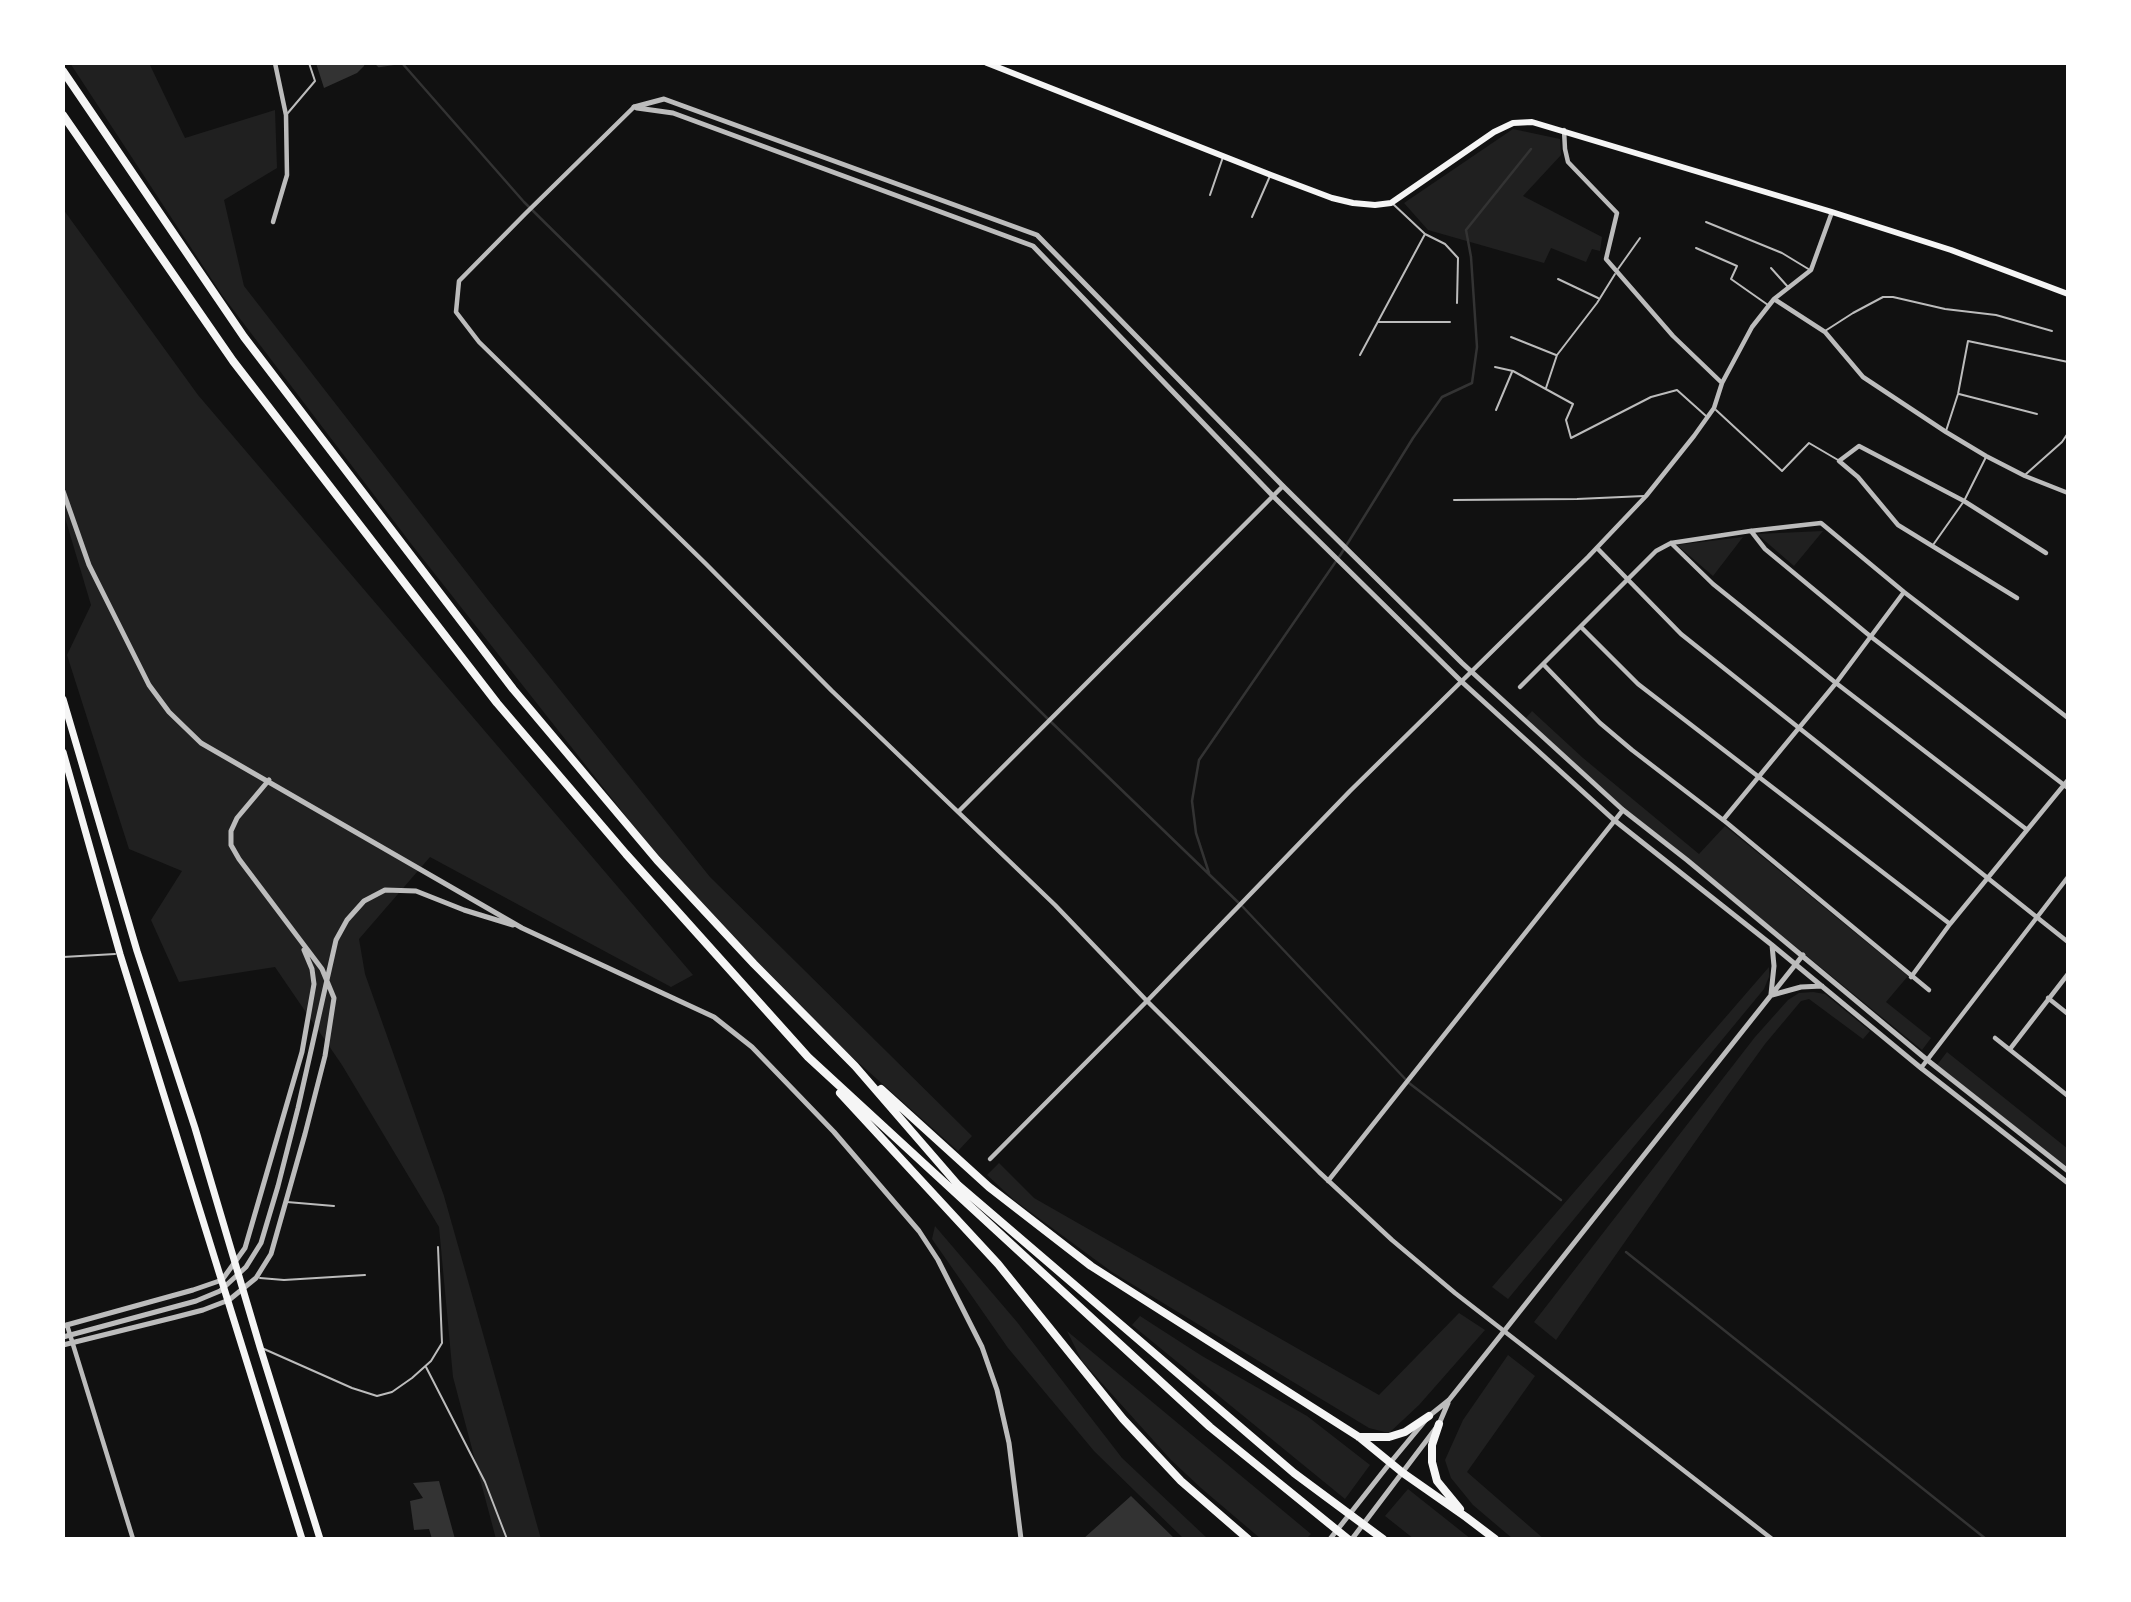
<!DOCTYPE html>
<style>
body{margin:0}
#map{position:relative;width:2131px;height:1602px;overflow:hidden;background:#111;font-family:Quicksand,sans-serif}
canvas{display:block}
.frame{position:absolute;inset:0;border:65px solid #fff;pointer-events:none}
</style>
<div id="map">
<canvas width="2131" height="1602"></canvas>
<div class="frame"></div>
</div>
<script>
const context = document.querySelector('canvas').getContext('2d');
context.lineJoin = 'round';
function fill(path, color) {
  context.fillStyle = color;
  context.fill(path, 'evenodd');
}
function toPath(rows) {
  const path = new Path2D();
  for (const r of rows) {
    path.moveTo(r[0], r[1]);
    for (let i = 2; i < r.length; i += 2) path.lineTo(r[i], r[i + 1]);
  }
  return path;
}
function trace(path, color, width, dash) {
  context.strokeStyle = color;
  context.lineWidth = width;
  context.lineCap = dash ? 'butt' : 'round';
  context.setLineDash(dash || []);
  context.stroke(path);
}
fill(toPath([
 [70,63,149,63,185,138,275,110,277,168,224,200,244,286,488,600,710,877,972,1136,958,1151,815,1024,658,857,412,545,222,295],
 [1513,129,1560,139,1561,155,1523,196,1602,237,1600,251,1592,249,1586,262,1551,248,1544,263,1428,230,1404,203],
 [63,209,198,395,693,975,671,987,430,857,359,939,365,974,444,1196,541,1539,496,1539,453,1377,439,1227,342,1065,275,967,179,982,151,920,182,871,129,849,67,655,91,605,63,511],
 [1823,531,1794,566,1757,534],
 [1743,537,1713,576,1677,545],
 [1532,711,1583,758,1699,854,1725,826,1908,976,1886,1002,1931,1038,1922,1050,1692,862,1624,808,1526,718],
 [1769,967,1769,977,1764,989,1508,1299,1492,1287],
 [1813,992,1825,994,1870,1031,1863,1039,1809,999,1801,1001,1765,1044,1728,1095,1556,1340,1534,1322,1755,1037,1788,1000,1799,993],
 [1947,1052,2068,1149,2068,1168,1937,1065],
 [999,1163,1034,1198,1379,1395,1459,1313,1485,1330,1419,1405,1389,1433,1369,1428,1112,1272,1014,1200,987,1175],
 [935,1226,1017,1322,1122,1458,1208,1539,1184,1539,1094,1451,1008,1348,932,1239],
 [1140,1316,1202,1356,1307,1416,1370,1465,1345,1499,1132,1325],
 [1067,1331,1311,1534,1306,1539,1261,1539,1201,1488,1171,1460,1082,1361],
 [1508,1355,1535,1376,1467,1472,1544,1539,1513,1539,1473,1505,1451,1478,1445,1460,1463,1420],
 [1408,1489,1471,1539,1414,1539,1385,1516]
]), '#202020');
fill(toPath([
 [316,63,365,63,364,66,357,73,324,88],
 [439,1481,455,1539,432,1539,429,1529,414,1530,410,1501,423,1498,413,1483],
 [1131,1496,1175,1539,1083,1539]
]), '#333');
trace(toPath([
 [376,63,379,66,399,63],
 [402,63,524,202,1048,719,1242,906,1409,1083,1561,1200],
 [1209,873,1196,833,1192,801,1199,760,1341,554,1413,438,1442,397,1472,383,1477,347,1471,257,1466,230,1531,149],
 [1626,1252,1986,1539]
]), '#333', 2.5);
trace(toPath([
 [287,114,315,81,309,63],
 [1210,195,1223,157],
 [1392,203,1425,234,1445,244,1458,258,1457,303],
 [1252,217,1270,176],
 [1706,222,1782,253,1810,270],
 [1696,248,1737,266,1731,279,1768,305],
 [1771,268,1788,287],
 [1618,269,1640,238],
 [1558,279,1598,298],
 [1379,322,1450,322],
 [1825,331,1853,313,1883,297,1893,297,1945,309,1996,315,2052,331],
 [1511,337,1556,355],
 [1360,355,1425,234],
 [1495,367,1513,371,1573,404,1566,420,1571,438,1651,397,1677,390,1706,416],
 [1546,388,1557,355,1597,303,1615,274],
 [1959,394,2037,414],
 [1496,410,1512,372],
 [1716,410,1782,471,1809,443,1838,460],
 [1946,431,1958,394,1968,341,2068,362],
 [2026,474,2062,442,2068,433],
 [1454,500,1577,499,1644,496],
 [1933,545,1964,501,1986,457],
 [63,957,115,954],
 [287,1202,334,1206],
 [260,1278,284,1280,365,1275],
 [264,1349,352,1388,377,1396,392,1392,412,1378,431,1361,442,1343,438,1247],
 [426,1367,485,1482,507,1539]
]), '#bcbcbc', 2);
trace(toPath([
 [634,107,525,214,459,281,456,312,479,342,706,564,832,691,1055,905,1147,1001,1319,1172,1392,1240,1455,1293,1772,1539],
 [1564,130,1565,149,1568,162,1617,213,1606,259,1673,336,1722,383],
 [273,222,287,175,286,115,275,63],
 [1774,299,1825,332,1863,377,1946,432,1986,456,2025,476,2068,493],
 [1751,531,1765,549,1870,636,2068,788],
 [1671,543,1713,584,1836,683,2026,829],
 [1597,548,1681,634,2068,942],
 [2017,598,1898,525,1858,477,1839,461,1859,446,1964,501,2046,553],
 [1581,627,1638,684,1950,924],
 [1544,665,1600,723,1632,750,1727,823,1929,990],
 [1520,687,1656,551,1671,543,1750,531,1821,523,1904,592,2068,718],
 [958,812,1283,486],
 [1723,820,1836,683,1904,592],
 [1911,977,1950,924,2068,780],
 [2048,998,2068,1014],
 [1995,1038,2068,1096],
 [2010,1049,2068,974],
 [1921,1068,2068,877],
 [990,1159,1147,1001,1350,791,1588,557,1646,496,1694,436,1714,408,1722,383,1752,327,1774,299,1811,270,1832,212],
 [1328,1181,1623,810],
 [67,1325,133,1539]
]), '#bcbcbc', 4.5);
trace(toPath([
 [634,107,664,99,1037,235,1283,486,1462,663,1623,810,1687,860,1926,1059,2068,1171],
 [637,108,673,113,1033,246,1273,496,1462,682,1614,820,1772,945,1921,1068,2068,1183],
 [63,491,89,565,149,685,169,712,201,743,522,928,714,1017,752,1047,834,1132,919,1231,938,1260,982,1347,997,1390,1009,1443,1021,1539],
 [1771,994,1774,966,1772,945],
 [1772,995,1801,987,1822,986],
 [63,1326,193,1290,222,1280,245,1248,302,1052,314,984,312,969,304,950],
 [63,1337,196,1301,220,1291,246,1267,261,1243,278,1186,298,1108,336,940,347,920,364,901,385,890,416,891,464,910,513,925],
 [63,1345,176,1317,203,1310,229,1300,256,1278,271,1254,305,1134,325,1056,334,998,322,969,239,859,231,845,231,831,237,818,269,780],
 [1330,1539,1390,1463,1429,1416,1449,1400,1493,1345,1803,955],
 [1352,1539,1439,1424,1448,1403]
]), '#bcbcbc', 5);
trace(toPath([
 [987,63,1271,175,1332,198,1353,203,1375,205,1391,203,1494,132,1513,123,1532,122,1832,212,1951,250,2068,294]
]), '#f5f5f5', 6);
trace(toPath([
 [63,699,137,951,195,1128,260,1347,320,1539],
 [63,752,120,954,302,1539]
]), '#f5f5f5', 7);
trace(toPath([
 [63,71,244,337,513,689,657,860,754,964,855,1066,958,1185,1294,1473,1383,1539],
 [63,115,233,361,497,703,626,854,808,1057,1210,1427,1348,1539],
 [881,1089,989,1187,1091,1266,1359,1437,1403,1473,1466,1517,1495,1539],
 [840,1093,998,1264,1123,1419,1181,1481,1248,1539],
 [1439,1424,1432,1445,1432,1462,1437,1481,1460,1509],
 [1359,1437,1389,1437,1405,1432,1429,1416]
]), '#f5f5f5', 8);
</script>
